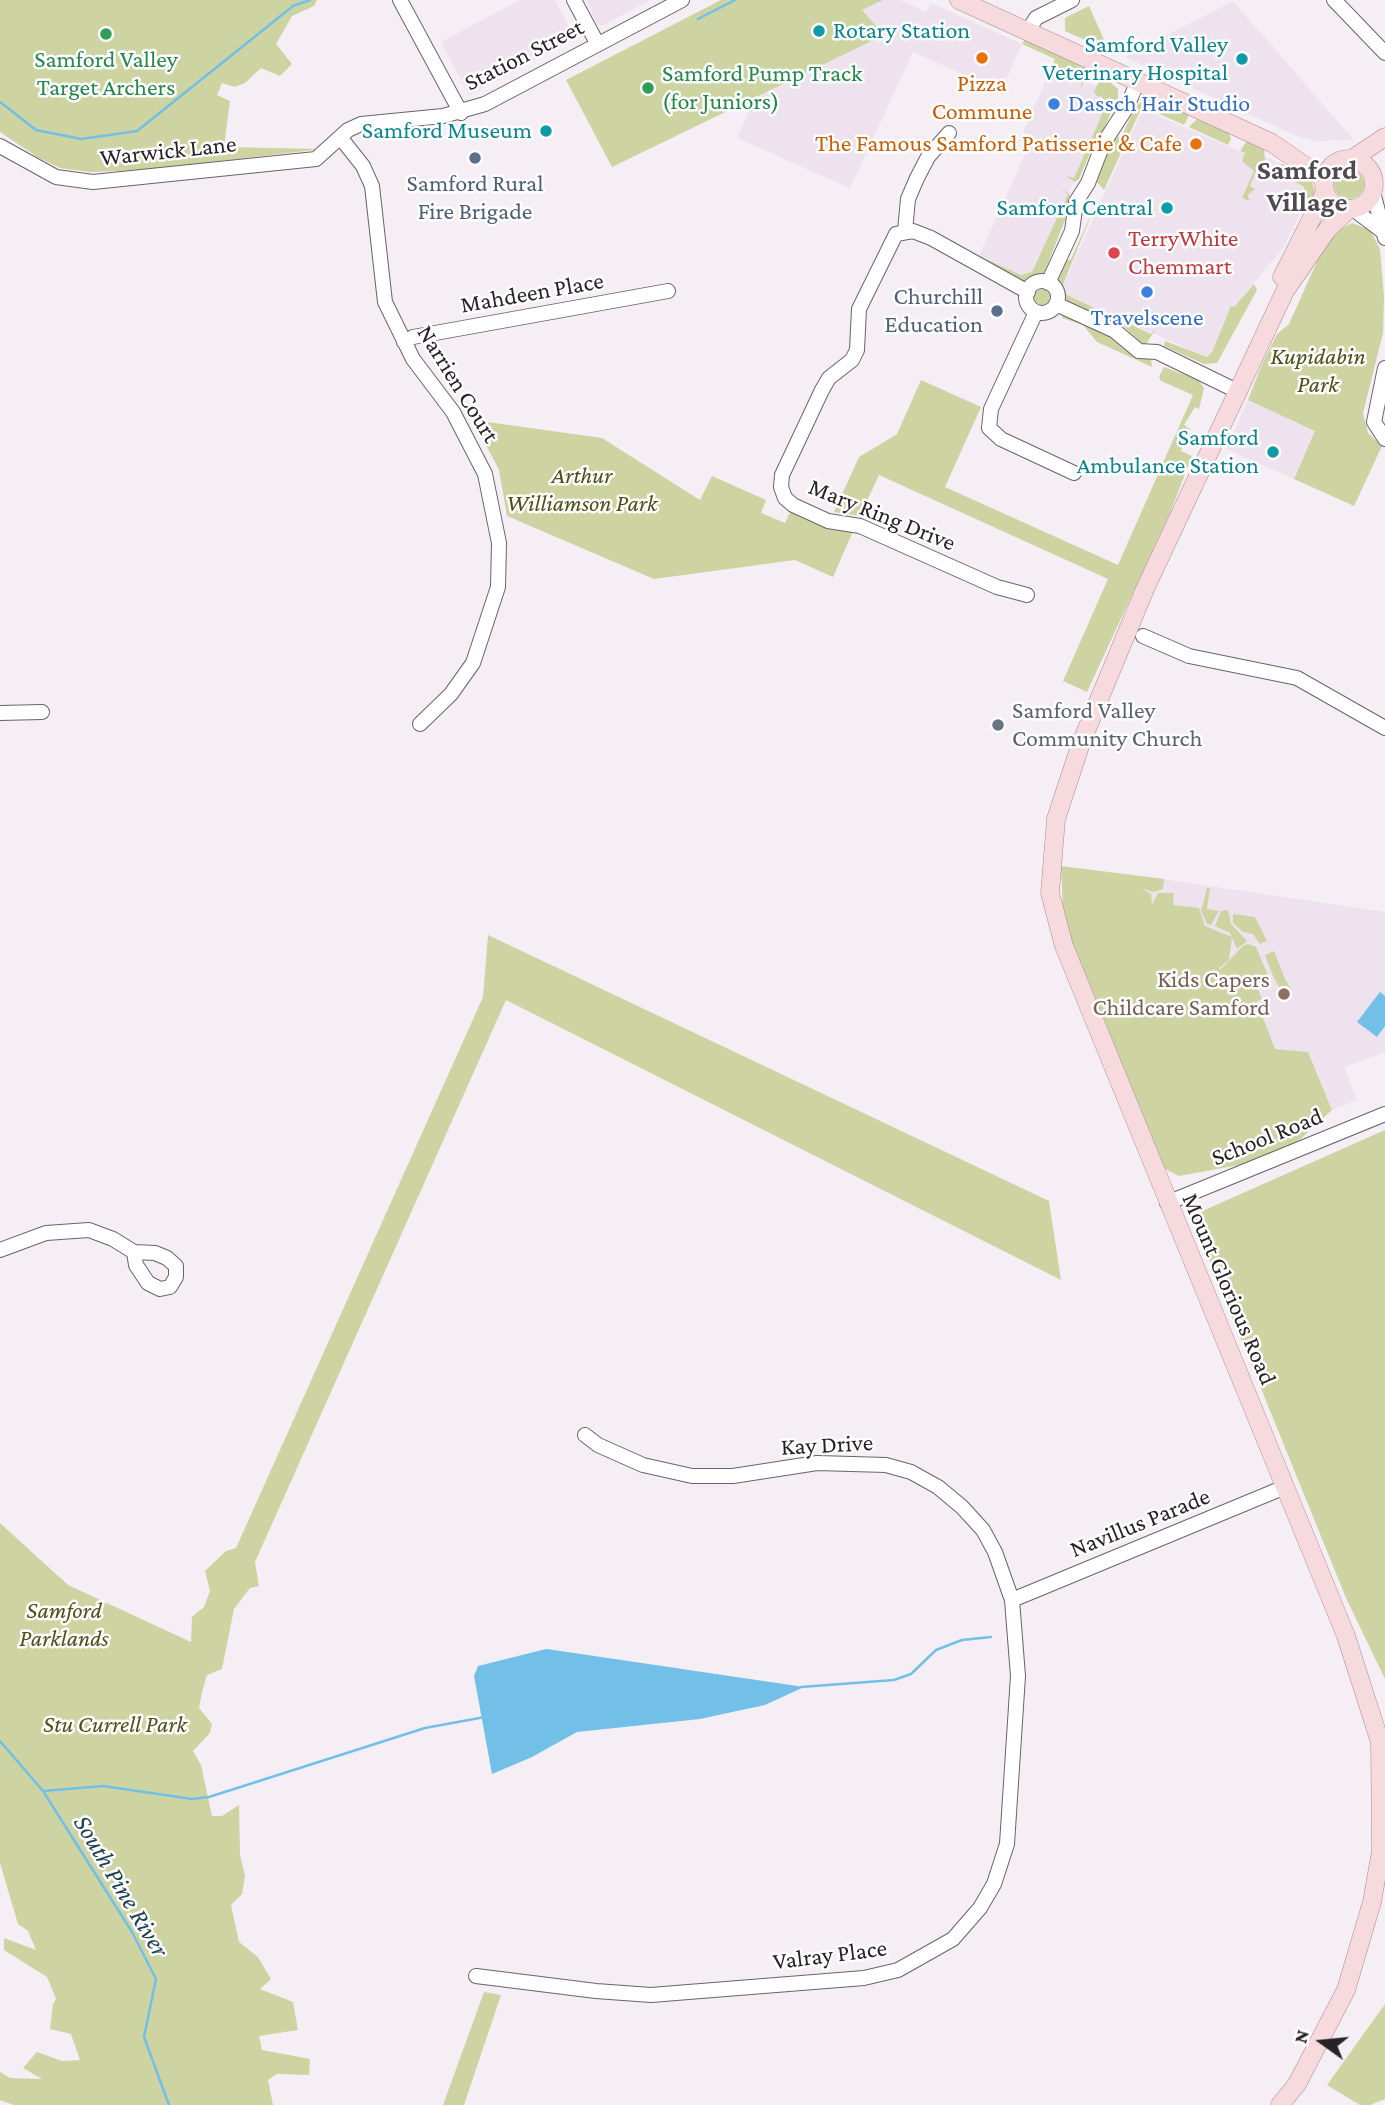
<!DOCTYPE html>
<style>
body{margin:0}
#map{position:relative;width:1385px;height:2105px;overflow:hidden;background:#f5eff5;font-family:"Crimson Pro",serif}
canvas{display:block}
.north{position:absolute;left:1287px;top:2007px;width:70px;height:70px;-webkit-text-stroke:5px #fefefe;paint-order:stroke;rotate:285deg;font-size:19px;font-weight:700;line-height:28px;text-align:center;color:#252325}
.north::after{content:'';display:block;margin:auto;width:24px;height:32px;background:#252325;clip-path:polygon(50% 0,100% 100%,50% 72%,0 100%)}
</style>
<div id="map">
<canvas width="1385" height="2105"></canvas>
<div class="north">N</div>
</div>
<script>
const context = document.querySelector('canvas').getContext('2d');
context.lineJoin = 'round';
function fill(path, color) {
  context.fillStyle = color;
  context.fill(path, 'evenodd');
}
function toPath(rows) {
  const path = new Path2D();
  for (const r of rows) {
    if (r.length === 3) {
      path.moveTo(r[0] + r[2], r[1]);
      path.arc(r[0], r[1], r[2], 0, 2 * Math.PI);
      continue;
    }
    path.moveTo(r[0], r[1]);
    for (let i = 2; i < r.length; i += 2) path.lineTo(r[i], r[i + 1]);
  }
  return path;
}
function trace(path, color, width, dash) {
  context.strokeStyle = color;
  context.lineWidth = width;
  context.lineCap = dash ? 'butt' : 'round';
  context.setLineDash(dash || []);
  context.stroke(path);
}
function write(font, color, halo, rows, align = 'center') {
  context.font = font + ' "Crimson Pro",serif';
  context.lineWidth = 5;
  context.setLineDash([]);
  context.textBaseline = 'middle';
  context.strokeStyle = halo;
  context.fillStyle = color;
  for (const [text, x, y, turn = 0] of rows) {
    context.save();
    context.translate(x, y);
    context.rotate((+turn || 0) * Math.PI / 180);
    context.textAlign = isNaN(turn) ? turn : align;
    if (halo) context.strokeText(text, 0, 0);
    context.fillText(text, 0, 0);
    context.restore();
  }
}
fill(toPath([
 [520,0,555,0,575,39,469,95,441,42],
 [587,0,651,0,601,26,596,23],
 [883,0,900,0,926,12,931,3,1022,44,1001,91,913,52,850,188,737,138,755,98,883,35,862,10],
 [1233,1,1354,140,1314,141,1292,134,1125,57],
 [1052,66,1105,90,1110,102,1032,272,1021,275,979,256,1033,137,1023,132],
 [1143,109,1264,162,1264,156,1281,164,1279,167,1299,178,1310,194,1283,248,1234,307,1224,322,1212,352,1206,357,1067,295,1062,287],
 [1248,400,1316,431,1294,479,1226,449],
 [1129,874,1385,912,1385,1052,1344,1067,1357,1100,1332,1110,1308,1052,1275,1049,1252,987,1240,986,1132,895]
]), '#ede2ee');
fill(toPath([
 [0,0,317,0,314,6,292,16,276,44,292,64,280,76,261,68,245,83,235,87,222,83,217,95,230,101,224,147,322,149,145,170,90,172,60,168,39,158,0,132],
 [721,0,883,0,862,10,884,35,612,167,566,80],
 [1089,6,1109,51,1065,31,1065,18],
 [1025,39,1087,69,1088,75,1080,89,1082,82,1052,66,1055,59,1022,44],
 [1102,75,1118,89,1118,98,1098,141,1095,141,1079,179,1075,182,1066,176,1074,178,1101,117,1103,97,1097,96,1094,92],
 [1145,99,1156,100,1188,114,1188,117,1184,125,1151,110,1140,111,1104,190,1096,181,1098,168,1111,143,1123,133,1136,106],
 [1197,119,1229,133,1231,139,1228,145,1189,127],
 [1247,141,1264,149,1265,162,1263,171,1257,169,1250,186,1255,189,1248,195,1249,201,1242,198,1254,171,1242,161,1245,153,1240,151],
 [1281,164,1294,167,1311,179,1315,192,1312,198,1306,200,1304,187,1281,173,1278,168],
 [1349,184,15],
 [1060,189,1070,194,1065,220,1043,276,1032,281,1020,281,976,262,979,256,1021,275,1032,272,1068,194],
 [1097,201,1062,287,1067,295,1151,334,1157,327,1145,346,1121,324,1075,307,1064,299,1059,288,1058,277,1063,262,1071,259],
 [1352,223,1370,230,1380,249,1384,297,1383,333,1363,413,1368,433,1382,446,1354,506,1294,479,1315,431,1248,400,1262,364,1277,334,1289,324,1324,246,1337,231],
 [1254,284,1257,290,1217,363,1204,364,1164,346,1165,341,1207,357,1212,352,1231,306,1234,307],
 [1042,297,8],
 [1063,313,1109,333,1151,358,1152,367,1097,342,1083,325,1062,318],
 [1164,367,1198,380,1204,388,1199,409,1195,407,1184,425,1190,429,1181,451,1192,456,1170,513,1087,692,1063,681,1108,579,879,475,860,516,834,512,859,457,897,434,921,380,981,407,945,487,1118,565,1193,395,1161,381,1159,377],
 [473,420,602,438,700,500,712,476,766,500,761,513,785,523,791,510,854,529,833,577,795,560,654,579,507,516,499,470],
 [1061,866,1164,879,1163,889,1153,892,1142,888,1151,894,1152,905,1158,893,1174,893,1173,905,1199,908,1205,926,1232,937,1229,960,1219,968,1220,970,1243,946,1248,944,1256,947,1269,978,1256,984,1262,999,1257,1001,1275,1049,1308,1052,1332,1110,1295,1144,1250,1163,1179,1176,1163,1168,1079,979,1063,911],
 [1207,888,1210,888,1207,909,1219,911,1211,925,1207,924,1201,911],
 [1228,910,1231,924,1247,941,1237,949,1230,933,1215,926,1221,911],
 [1233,914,1255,917,1267,941,1260,944,1253,934,1243,932,1233,923],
 [488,935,1049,1201,1061,1280,506,1000,255,1562,259,1586,250,1588,234,1609,222,1669,207,1675,202,1692,199,1708,212,1724,210,1733,193,1751,201,1765,212,1816,222,1816,239,1805,240,1855,245,1876,242,1894,231,1905,239,1942,258,1957,271,1979,260,1989,293,2002,298,2030,259,2036,262,2050,310,2059,309,2075,277,2074,268,2080,273,2105,14,2105,0,2100,0,2072,10,2078,42,2079,23,2068,37,2052,62,2061,80,2060,71,2034,50,2029,53,2004,56,1999,47,1977,4,1950,4,1938,36,1950,28,1931,18,1924,0,1863,0,1523,68,1585,191,1642,192,1617,204,1607,210,1591,205,1571,226,1551,236,1548,483,997],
 [1274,951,1285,979,1292,991,1281,990,1273,976,1265,955],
 [1385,1130,1385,1679,1346,1598,1191,1216],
 [484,1992,501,1995,464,2105,443,2105],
 [1385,2004,1385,2099,1370,2105,1360,2105,1327,2085]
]), '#ced3a2');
fill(toPath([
 [1380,992,1385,996,1385,1026,1377,1037,1357,1022],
 [546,1649,547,1649,804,1687,765,1705,700,1719,577,1732,532,1757,492,1774,474,1676,478,1666]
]), '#72c0e8');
trace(toPath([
 [698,19,735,0],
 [0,102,36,130,81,139,137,131,293,6,310,0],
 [801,1687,894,1680,911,1674,936,1650,962,1640,991,1637],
 [0,1741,43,1791,132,1932,156,1979,144,2037,169,2105],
 [43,1791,103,1786,192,1799,209,1797,425,1728,485,1717]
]), '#72c0e8', 2.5);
const minor = toPath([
 [400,0,461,113],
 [574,0,597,43],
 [1334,0,1385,53],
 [1028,31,1036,18,1072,0],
 [340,137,363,166,372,186,385,302,413,359,453,412,485,474,499,543,498,587,473,663,451,694,420,724],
 [0,146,56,177,93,182,316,159,348,130,361,124,443,116,485,104,682,0],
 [1373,192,1385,238],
 [1353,209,1382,231],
 [905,231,908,199,917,178,928,157,949,133],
 [1042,297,16],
 [1048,283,1072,231,1076,202,1088,183,1103,144,1127,107,1137,83],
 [1056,304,1115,331,1139,351,1157,352,1239,392],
 [1036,312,991,409,989,428,1001,439,1074,473],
 [404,342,413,337,668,291],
 [1385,368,1374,422,1385,439],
 [1027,595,997,587,860,526,828,521,793,505,785,498,781,487,782,475,822,390,829,378,852,360,857,350,859,309,896,234,913,231,931,238,1028,292],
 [1143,636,1189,656,1297,678,1385,728],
 [0,713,42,712],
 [1167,1203,1385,1114],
 [0,1250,46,1233,89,1230,113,1239,134,1252,155,1253,167,1258,176,1266,176,1277,170,1287,160,1289,148,1283,136,1265,134,1252],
 [1012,1600,1285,1487],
 [476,1976,596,1991,651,1995,864,1978,898,1970,953,1939,980,1908,994,1884,1007,1844,1018,1676,1012,1600,995,1552,983,1530,962,1507,938,1487,911,1472,886,1465,817,1463,733,1476,692,1476,643,1465,598,1445,585,1435]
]);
const major = toPath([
 [959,0,1272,143,1324,179],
 [1349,184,25],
 [1352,159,1385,137],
 [1282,277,1325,192],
 [1280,2105,1297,2084,1346,1990,1372,1902,1381,1851,1380,1742,1346,1636,1064,946,1050,893,1056,819,1081,743,1145,589,1285,291,1327,230,1349,209]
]);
trace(minor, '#69646a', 16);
trace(major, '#a98a8f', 19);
trace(minor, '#fff', 14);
trace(major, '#f6dade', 18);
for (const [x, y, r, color] of [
 [819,31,7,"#0f9aa8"],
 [106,34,7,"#2e9e5b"],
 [982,58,7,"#e8710a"],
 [1242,59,7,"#0f9aa8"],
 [648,88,7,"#2e9e5b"],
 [1054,104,7,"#3f7fe0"],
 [546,131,7,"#0f9aa8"],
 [1196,144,7,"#e8710a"],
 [475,158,7,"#5c6f8a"],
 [1167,208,7,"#0f9aa8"],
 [1114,253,7,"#e0444e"],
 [1147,292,7,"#3f7fe0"],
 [997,311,7,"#5c6f8a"],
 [1273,452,7,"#0f9aa8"],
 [998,725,7,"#6b7280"],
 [1284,994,7,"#8d6e63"]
]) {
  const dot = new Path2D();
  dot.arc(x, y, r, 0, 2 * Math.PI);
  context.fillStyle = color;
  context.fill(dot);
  trace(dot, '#fefefe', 2.5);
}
write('24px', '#0d838f', '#fefefe', [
 ["Rotary Station",833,31,"left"],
 ["Samford Valley",1228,45],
 ["Veterinary Hospital",1228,73],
 ["Samford Museum",532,131],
 ["Samford Central",1153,208],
 ["Samford",1259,438],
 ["Ambulance Station",1259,466]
], 'right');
write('24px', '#252325', '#fefefe', [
 ["Station Street",524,55,-27],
 ["Warwick Lane",168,151,-6],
 ["Mahdeen Place",532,293,-10],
 ["Narrien Court",458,384,58],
 ["Mary Ring Drive",882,515,22],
 ["School Road",1267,1137,-22],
 ["Mount Glorious Road",1229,1289,67],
 ["Kay Drive",827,1445,-3],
 ["Navillus Parade",1140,1523,-22],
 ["Valray Place",830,1955,-7]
]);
write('24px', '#27864d', '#fefefe', [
 ["Samford Valley",106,60],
 ["Target Archers",106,88],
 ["Samford Pump Track",662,74,"left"],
 ["(for Juniors)",662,102,"left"]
]);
write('24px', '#c56008', '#fefefe', [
 ["Pizza",982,84],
 ["Commune",982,112],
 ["The Famous Samford Patisserie & Cafe",1182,144,"right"]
]);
write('24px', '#366cbe', '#fefefe', [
 ["Dassch Hair Studio",1068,104],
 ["Travelscene",1147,318,"center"]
], 'left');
write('24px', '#4e5e75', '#fefefe', [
 ["Samford Rural",475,184],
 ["Fire Brigade",475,212],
 ["Churchill",983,297,"right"],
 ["Education",983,325,"right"]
]);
write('24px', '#be3a42', '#fefefe', [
 ["TerryWhite",1128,239],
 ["Chemmart",1128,267]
], 'left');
write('italic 24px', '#4c4f18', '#fefefe', [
 ["Kupidabin",1318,357],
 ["Park",1318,385],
 ["Arthur",582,476],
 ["Williamson Park",582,504],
 ["Samford",64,1611],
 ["Parklands",64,1639],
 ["Stu Currell Park",115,1725]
]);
write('24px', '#5b616d', '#fefefe', [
 ["Samford Valley",1012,711],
 ["Community Church",1012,739]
], 'left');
write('24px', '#785e54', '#fefefe', [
 ["Kids Capers",1270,980],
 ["Childcare Samford",1270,1008]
], 'right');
write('italic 26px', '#1e4153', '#fefefe', [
 ["South Pine River",121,1886,59]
]);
write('bold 28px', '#4f4a50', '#fefefe', [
 ["Samford",1307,170],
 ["Village",1307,202]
]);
</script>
